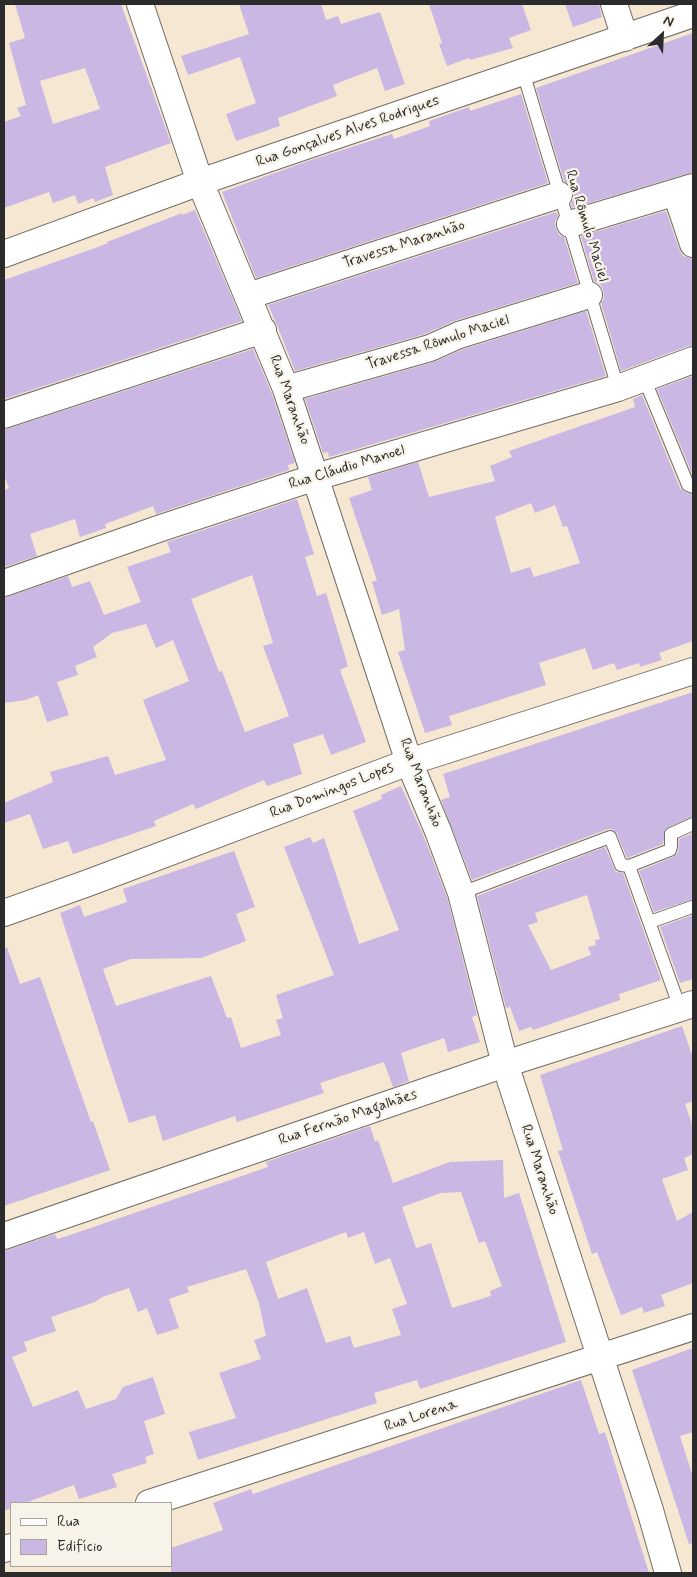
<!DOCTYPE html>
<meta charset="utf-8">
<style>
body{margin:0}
#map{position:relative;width:697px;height:1577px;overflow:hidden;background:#f5e7d2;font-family:Mynerve,sans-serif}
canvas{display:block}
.frame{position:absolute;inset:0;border:5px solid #2b2b2b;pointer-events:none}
.legend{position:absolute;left:10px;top:1502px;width:162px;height:65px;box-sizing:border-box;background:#f7f3e8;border:1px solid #a5a39c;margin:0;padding:6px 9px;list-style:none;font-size:15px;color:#2b2b2b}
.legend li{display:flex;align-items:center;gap:10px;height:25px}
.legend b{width:25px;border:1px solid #a5a39c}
.north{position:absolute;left:637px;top:10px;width:50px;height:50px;-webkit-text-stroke:4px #f7f3e8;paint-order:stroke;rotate:25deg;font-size:14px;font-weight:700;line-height:20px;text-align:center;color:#2b2b2b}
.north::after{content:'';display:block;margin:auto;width:18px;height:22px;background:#2b2b2b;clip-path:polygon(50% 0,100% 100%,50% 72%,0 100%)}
</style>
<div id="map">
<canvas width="697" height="1577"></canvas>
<div class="frame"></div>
<ul class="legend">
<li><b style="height:6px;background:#fff"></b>Rua</li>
<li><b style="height:14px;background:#cab7e4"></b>Edifício</li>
</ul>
<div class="north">N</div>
</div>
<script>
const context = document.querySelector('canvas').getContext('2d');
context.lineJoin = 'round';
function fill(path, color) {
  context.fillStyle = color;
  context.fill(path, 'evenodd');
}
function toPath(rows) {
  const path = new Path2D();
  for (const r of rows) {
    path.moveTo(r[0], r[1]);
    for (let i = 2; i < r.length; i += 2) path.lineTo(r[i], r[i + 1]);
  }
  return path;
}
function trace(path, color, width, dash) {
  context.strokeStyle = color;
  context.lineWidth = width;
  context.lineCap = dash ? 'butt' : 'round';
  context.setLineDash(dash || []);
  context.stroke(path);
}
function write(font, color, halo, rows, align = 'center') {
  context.font = font + ' Mynerve,sans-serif';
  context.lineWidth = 4.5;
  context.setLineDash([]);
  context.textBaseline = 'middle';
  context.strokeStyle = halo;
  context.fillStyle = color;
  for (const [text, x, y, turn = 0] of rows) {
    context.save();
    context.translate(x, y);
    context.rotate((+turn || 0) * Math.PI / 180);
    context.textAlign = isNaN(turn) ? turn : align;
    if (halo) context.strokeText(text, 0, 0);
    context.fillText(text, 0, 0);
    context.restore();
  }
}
fill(toPath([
 [15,4,121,4,171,143,105,167,113,195,95,202,93,198,78,204,75,195,53,203,49,192,4,208,4,122,21,116,17,108,26,105,9,43,25,38],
 [85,68,100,109,53,124,40,81],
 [239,4,321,4,326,20,338,16,341,24,380,12,405,84,385,91,377,68,333,85,337,96,278,118,280,126,236,141,226,114,256,103,240,57,188,75,181,56,249,34],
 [429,4,522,4,531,30,509,38,513,48,470,60,469,58,447,66,439,44,442,43],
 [565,4,599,4,602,17,573,27],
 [693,33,693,172,572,208,571,203,574,198,573,191,569,184,564,181,536,88],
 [521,94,548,183,256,278,222,192,308,161,392,134,394,139,430,126,429,121,469,107,470,111],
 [195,210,242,321,4,399,4,280,95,248,108,243,107,242,182,213,182,215],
 [666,211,679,249,683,256,693,259,693,345,688,346,621,371,601,303,604,298,603,290,600,284,594,281,581,236],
 [556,212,558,216,555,221,556,229,559,235,564,237,578,283,454,321,425,334,295,371,277,325,268,305],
 [586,311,606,376,329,457,328,452,323,453,305,399,434,362,464,349],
 [253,349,272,394,295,463,288,465,289,470,156,514,153,506,105,524,106,528,80,537,75,519,30,534,37,556,4,567,4,490,9,488,4,475,4,430],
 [693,376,693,476,657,389],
 [642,395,680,488,685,492,693,495,693,641,659,653,662,660,640,667,639,663,617,670,614,663,593,670,585,648,539,663,546,685,449,716,452,725,425,733,398,652,405,650,399,609,382,615,372,582,377,580,349,498,372,490,368,477,418,462,429,497,495,481,490,466,512,457,509,451,635,407,633,399],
 [531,503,535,513,555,505,563,527,567,526,580,563,534,577,530,567,511,573,495,517],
 [297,499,314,554,305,557,317,596,326,593,348,666,340,670,366,742,331,755,323,734,293,744,302,774,267,786,264,780,196,809,193,804,154,821,156,826,73,854,68,841,43,849,30,814,4,823,4,803,53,782,50,772,108,756,115,775,166,760,143,700,189,681,173,640,156,648,146,624,112,633,93,647,97,657,75,666,78,675,57,682,69,715,47,722,38,695,26,700,4,703,4,598,68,576,72,587,90,581,104,615,141,602,127,567,171,552,167,542],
 [252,575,273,643,263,646,289,716,245,732,222,671,219,672,191,599],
 [693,692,693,816,665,829,663,844,627,858,617,834,612,829,608,829,472,880,441,800,450,797,443,774],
 [401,786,424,837,447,897,477,1015,472,1017,480,1042,448,1052,444,1038,401,1053,409,1081,393,1087,384,1062,320,1083,324,1093,237,1122,235,1116,163,1141,155,1115,129,1123,60,913,80,905,84,917,127,902,123,889,234,851,255,907,236,914,246,941,201,958,131,959,103,969,116,1006,211,976,227,1018,231,1017,241,1048,281,1035,276,1020,283,1018,276,995,334,975,284,847,310,837,313,843,324,838,359,944,399,930,353,811,382,799,381,795],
 [693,833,693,899,654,912,639,871,673,857,678,852,679,839],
 [605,847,614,868,616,872,623,873,661,980,619,994,620,1000,533,1030,531,1027,519,1031,510,1007,506,1008,477,896],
 [587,895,600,939,595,940,596,945,588,947,591,955,551,970,528,925,538,922,535,913],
 [693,915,693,979,680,983,660,927],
 [7,947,20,984,40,977,91,1122,93,1121,110,1170,4,1206,4,948],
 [682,1026,693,1058,693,1101,685,1104,693,1127,693,1154,684,1158,688,1170,662,1179,677,1221,693,1212,693,1283,661,1295,665,1306,644,1313,642,1307,621,1315,597,1252,592,1254,558,1151,563,1150,540,1075],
 [370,1126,375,1142,378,1140,393,1183,450,1162,503,1160,504,1198,519,1193,566,1342,420,1389,417,1380,374,1393,377,1403,198,1460,189,1432,236,1418,219,1373,261,1359,254,1340,266,1336,259,1303,246,1269,187,1287,189,1292,169,1299,179,1328,157,1335,147,1308,138,1312,129,1288,102,1297,95,1302,51,1317,56,1331,24,1342,27,1351,12,1357,33,1407,78,1390,86,1409,116,1399,123,1387,153,1377,165,1414,144,1421,154,1454,145,1457,147,1463,112,1474,117,1487,79,1499,74,1485,25,1503,11,1503,11,1508,4,1511,4,1251,55,1234,57,1239,73,1234,268,1167,266,1162],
 [461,1192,479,1243,485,1241,502,1286,490,1291,491,1296,452,1308,431,1243,416,1248,402,1207,441,1193],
 [346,1232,348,1238,364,1232,375,1264,390,1258,407,1304,392,1309,401,1335,354,1348,350,1336,326,1343,307,1288,278,1299,266,1262],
 [693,1348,693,1432,680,1436,693,1477,693,1543,689,1544,632,1370],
 [581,1380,599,1434,605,1432,649,1573,171,1573,171,1548,223,1530,213,1503,251,1489,253,1494]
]), '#cab7e4');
const service = toPath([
 [523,72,618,388],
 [644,378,688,485,693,487],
 [629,866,680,1008],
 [461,893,610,837,621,865,629,866,670,850,671,846,671,834,693,824],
 [650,922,692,907]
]);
const minor = toPath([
 [140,4,200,182,286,389,409,762,438,831,461,893,505,1064,650,1510,668,1573],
 [614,4,625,38],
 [676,193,693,244],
 [570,224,693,187],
 [4,254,200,182,693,14],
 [248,296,559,195],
 [286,389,430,348,459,335,589,295],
 [4,415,263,330],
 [4,583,161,528,316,477,618,388,693,360],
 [4,913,88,883,409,762,693,671],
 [4,1236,505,1064,693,1004],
 [149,1503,693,1327],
 [4,1549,11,1547]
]);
trace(service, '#726d65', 14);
trace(minor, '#726d65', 28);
trace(service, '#fff', 12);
trace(minor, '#fff', 26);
write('15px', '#2b2b2b', '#f7f3e8', [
 ["Rua Gonçalves Alves Rodrigues",348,132,-19],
 ["Rua Rômulo Maciel",586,226,73],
 ["Travessa Maranhão",404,245,-18],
 ["Travessa Rômulo Maciel",438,343,-18],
 ["Rua Maranhão",289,400,70],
 ["Rua Cláudio Manoel",347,468,-17],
 ["Rua Maranhão",420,783,69],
 ["Rua Domingos Lopes",332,791,-21],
 ["Rua Fernão Magalhães",348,1118,-19],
 ["Rua Maranhão",539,1170,72],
 ["Rua Lorena",421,1416,-18]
]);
</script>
